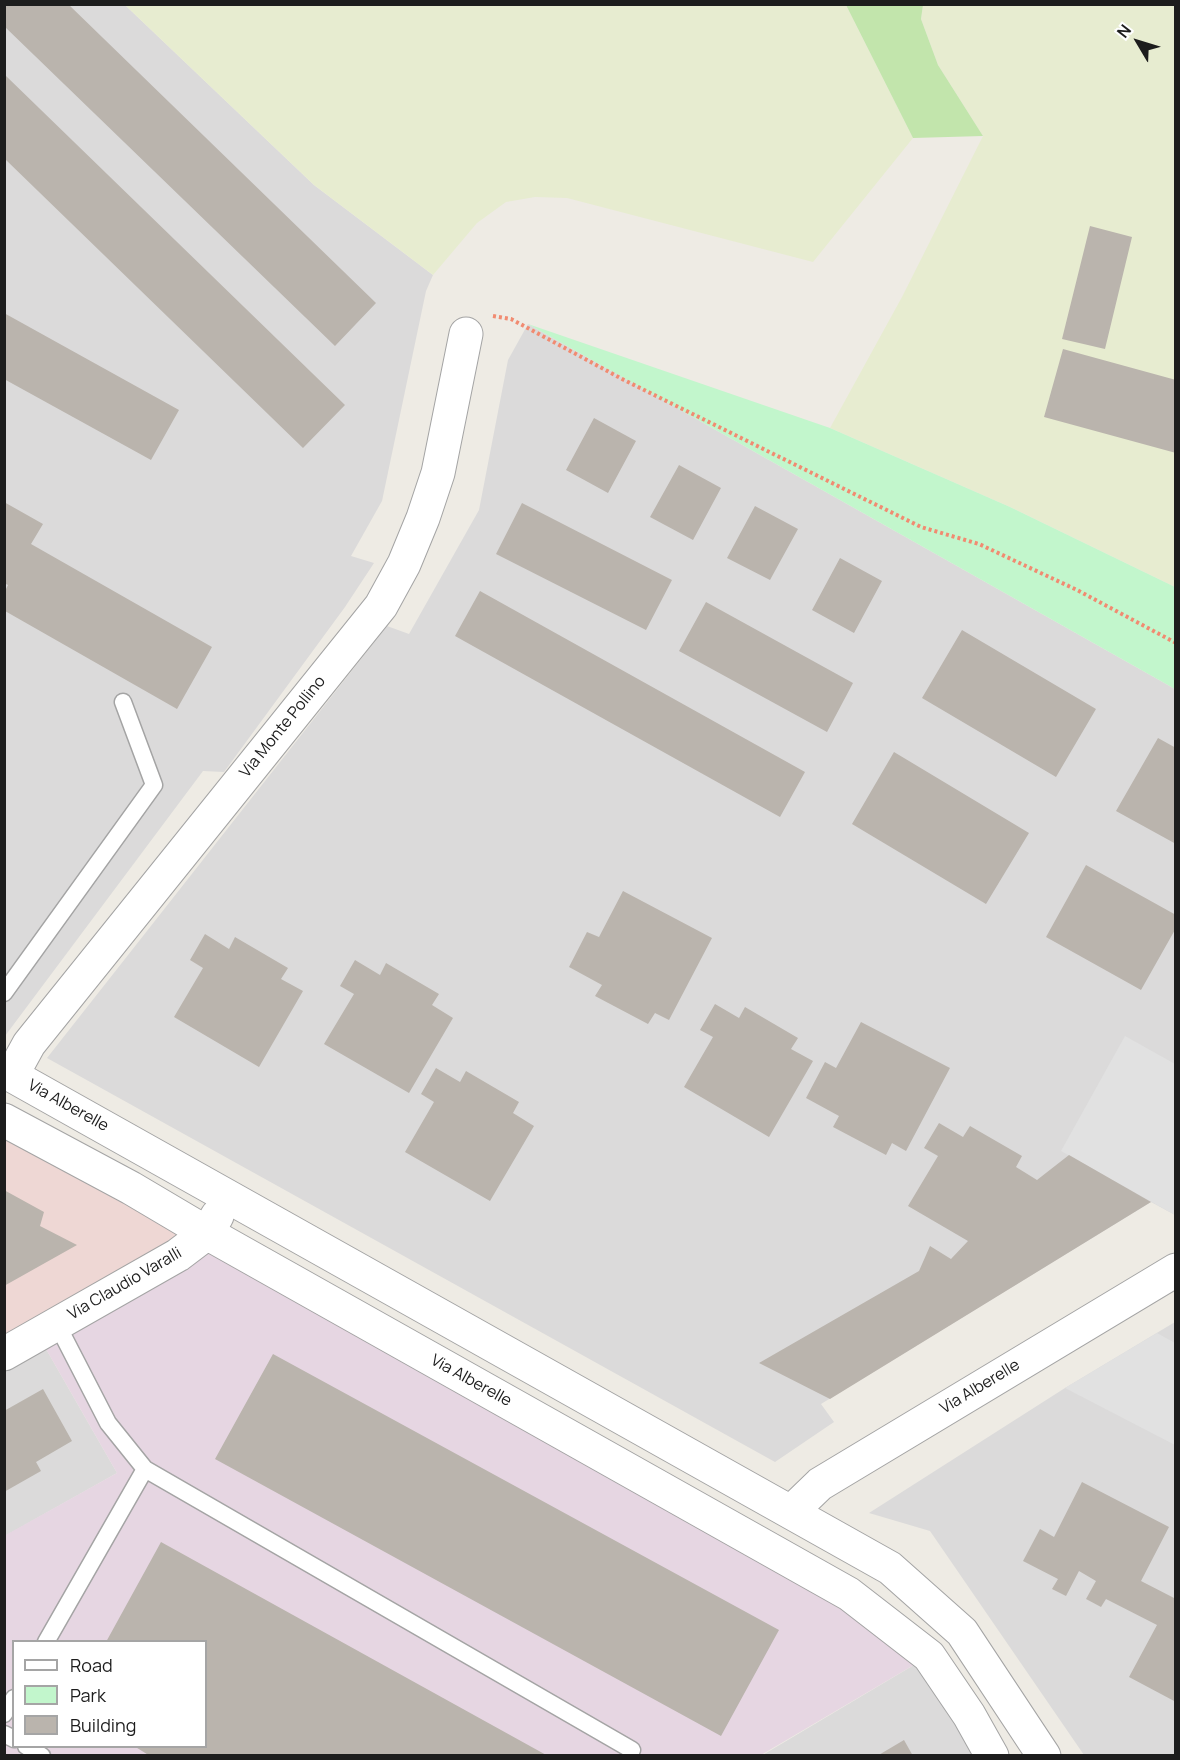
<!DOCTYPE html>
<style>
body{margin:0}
#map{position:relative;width:1180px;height:1760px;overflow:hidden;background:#eeebe4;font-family:Manrope,sans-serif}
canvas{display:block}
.frame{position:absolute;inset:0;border:6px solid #1d1d1d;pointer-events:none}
.legend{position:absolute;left:12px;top:1640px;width:195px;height:108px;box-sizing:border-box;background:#fff;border:2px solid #a5a5a5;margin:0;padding:8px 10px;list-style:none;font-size:18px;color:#1d1d1d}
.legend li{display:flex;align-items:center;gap:12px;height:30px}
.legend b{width:30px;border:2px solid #a5a5a5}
.north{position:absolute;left:1108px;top:12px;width:60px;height:60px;-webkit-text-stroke:4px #fff;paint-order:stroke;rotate:308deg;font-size:16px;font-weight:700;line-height:24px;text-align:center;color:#1d1d1d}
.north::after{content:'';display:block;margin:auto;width:21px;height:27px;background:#1d1d1d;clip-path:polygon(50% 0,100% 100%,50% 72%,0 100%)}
</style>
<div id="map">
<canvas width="1180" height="1760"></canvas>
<div class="frame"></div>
<ul class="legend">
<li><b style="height:8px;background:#fff"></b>Road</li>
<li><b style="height:16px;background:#c2f6cc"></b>Park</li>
<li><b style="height:16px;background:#bab4ad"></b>Building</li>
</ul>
<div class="north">N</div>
</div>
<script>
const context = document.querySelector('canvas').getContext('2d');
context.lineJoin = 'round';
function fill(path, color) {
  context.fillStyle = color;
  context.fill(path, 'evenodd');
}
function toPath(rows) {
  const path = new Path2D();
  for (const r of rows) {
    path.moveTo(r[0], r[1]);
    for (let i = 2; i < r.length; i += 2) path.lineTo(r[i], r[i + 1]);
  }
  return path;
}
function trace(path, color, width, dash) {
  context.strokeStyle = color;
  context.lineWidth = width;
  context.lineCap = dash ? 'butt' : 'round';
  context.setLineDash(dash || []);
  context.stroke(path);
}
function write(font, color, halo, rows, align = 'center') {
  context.font = font + ' Manrope,sans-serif';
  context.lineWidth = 5;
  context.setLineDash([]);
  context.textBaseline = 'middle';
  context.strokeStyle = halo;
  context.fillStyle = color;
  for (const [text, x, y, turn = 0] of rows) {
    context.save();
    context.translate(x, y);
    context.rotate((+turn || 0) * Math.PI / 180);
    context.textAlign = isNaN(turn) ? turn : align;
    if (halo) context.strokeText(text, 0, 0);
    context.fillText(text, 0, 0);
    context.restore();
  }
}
fill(toPath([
 [5,5,125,5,314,185,433,275,426,291,382,501,351,556,374,563,345,607,224,772,203,771,5,1036],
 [528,324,1175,689,1175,1215,1151,1202,821,1404,834,1422,775,1462,47,1058,387,626,409,634,479,510,508,360],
 [1175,1322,1175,1755,1084,1755,930,1531,869,1513,1065,1388],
 [38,1335,117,1473,5,1536,4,1354],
 [929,1656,992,1756,761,1756]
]), '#dbdada');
fill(toPath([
 [4,1120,207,1233,4,1354]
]), '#eed7d4');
fill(toPath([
 [207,1233,929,1656,761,1755,5,1755,4,1536,117,1473,38,1335],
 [14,1642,206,1642,206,1746,14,1746]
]), '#e6d6e2');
fill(toPath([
 [125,5,846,5,913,138,813,262,567,198,535,197,506,202,477,223,433,275,314,185],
 [923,5,1175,5,1175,587,1010,507,830,428,902,297,983,136,938,65,921,19]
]), '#e7ecd0');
fill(toPath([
 [846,5,923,5,921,19,938,65,983,136,913,138]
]), '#c2e5ac');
fill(toPath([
 [528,324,830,428,1010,507,1175,587,1175,689]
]), '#c2f6cc');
fill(toPath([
 [1125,1036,1175,1064,1175,1215,1061,1151],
 [1157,1333,1175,1343,1175,1445,1065,1388]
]), '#e1e1e1');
fill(toPath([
 [4,4,68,4,376,303,335,346,4,26],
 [5,75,345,405,303,448,5,159],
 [1090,226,1132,237,1105,349,1062,339],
 [4,313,179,410,151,460,4,379],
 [1063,349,1176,380,1176,453,1044,417],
 [594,418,636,441,608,493,566,470],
 [679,465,721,488,693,540,650,517],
 [4,502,43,524,31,544,212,647,177,709,5,611,5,591,8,585,4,583],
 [522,503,672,580,646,630,496,554],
 [755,506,798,529,770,580,727,558],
 [840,558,882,581,854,633,812,610],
 [480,591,805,772,780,817,455,636],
 [706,602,853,683,827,732,679,651],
 [962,630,1096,709,1056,777,922,698],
 [1158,738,1176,748,1176,844,1116,811],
 [894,752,1029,833,986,904,852,824],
 [1086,865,1176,915,1176,928,1141,990,1046,937],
 [623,891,712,938,669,1020,655,1013,648,1024,595,996,602,985,569,967,587,932,599,937],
 [205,934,229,949,235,937,288,968,281,979,303,991,259,1067,174,1017,203,968,190,960],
 [355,960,380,975,386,963,439,994,432,1005,453,1018,409,1093,324,1044,354,994,340,986],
 [715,1004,739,1018,745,1007,798,1038,791,1049,813,1061,769,1137,684,1087,713,1037,700,1030],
 [861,1022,950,1068,906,1151,892,1143,886,1155,833,1127,839,1116,806,1098,825,1062,836,1068],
 [436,1068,460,1082,466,1071,519,1102,513,1113,534,1126,490,1201,405,1152,434,1102,421,1094],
 [939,1123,963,1137,970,1126,1022,1156,1016,1167,1037,1180,1069,1155,1151,1202,830,1399,759,1363,919,1271,930,1246,951,1259,968,1241,908,1206,938,1156,924,1148],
 [4,1190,44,1212,40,1226,77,1245,4,1286],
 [273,1354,779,1630,721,1736,215,1459],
 [43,1389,72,1441,36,1462,41,1471,4,1492,4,1411],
 [1082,1482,1169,1527,1141,1581,1176,1599,1176,1702,1129,1677,1157,1625,1106,1599,1101,1607,1086,1599,1096,1581,1079,1571,1066,1596,1052,1589,1058,1579,1023,1561,1040,1529,1054,1537],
 [161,1542,548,1756,150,1756,134,1746,206,1746,206,1642,106,1642],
 [904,1740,913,1756,877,1756]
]), '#bab4ad');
const service = toPath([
 [4,993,154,785,123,702],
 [57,1324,108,1423,145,1469,632,1750],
 [46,1642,145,1469],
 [4,1714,14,1698],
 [4,1734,14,1739],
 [26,1746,42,1756]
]);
const minor = toPath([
 [4,1071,890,1568,962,1632,1044,1756],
 [12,1075,29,1044,381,606,404,564,423,518,438,473,466,334],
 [4,1120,131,1188,207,1233,849,1594,929,1656,969,1715,992,1756],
 [4,1354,178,1255,207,1233,217,1216],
 [791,1512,820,1484,1176,1270]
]);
trace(service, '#a4a4a4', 19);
trace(minor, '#a4a4a4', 35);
trace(toPath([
 [493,316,511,319,624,380,921,527,979,544,1077,590,1176,643]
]), '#f18b71', 4, [3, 3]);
trace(service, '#fff', 16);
trace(minor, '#fff', 33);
write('16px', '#1d1d1d', '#fff', [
 ["Via Monte Pollino",283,727,-51],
 ["Via Alberelle",68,1106,29],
 ["Via Claudio Varalli",125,1284,-30],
 ["Via Alberelle",471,1381,29],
 ["Via Alberelle",980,1387,-31]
]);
</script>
